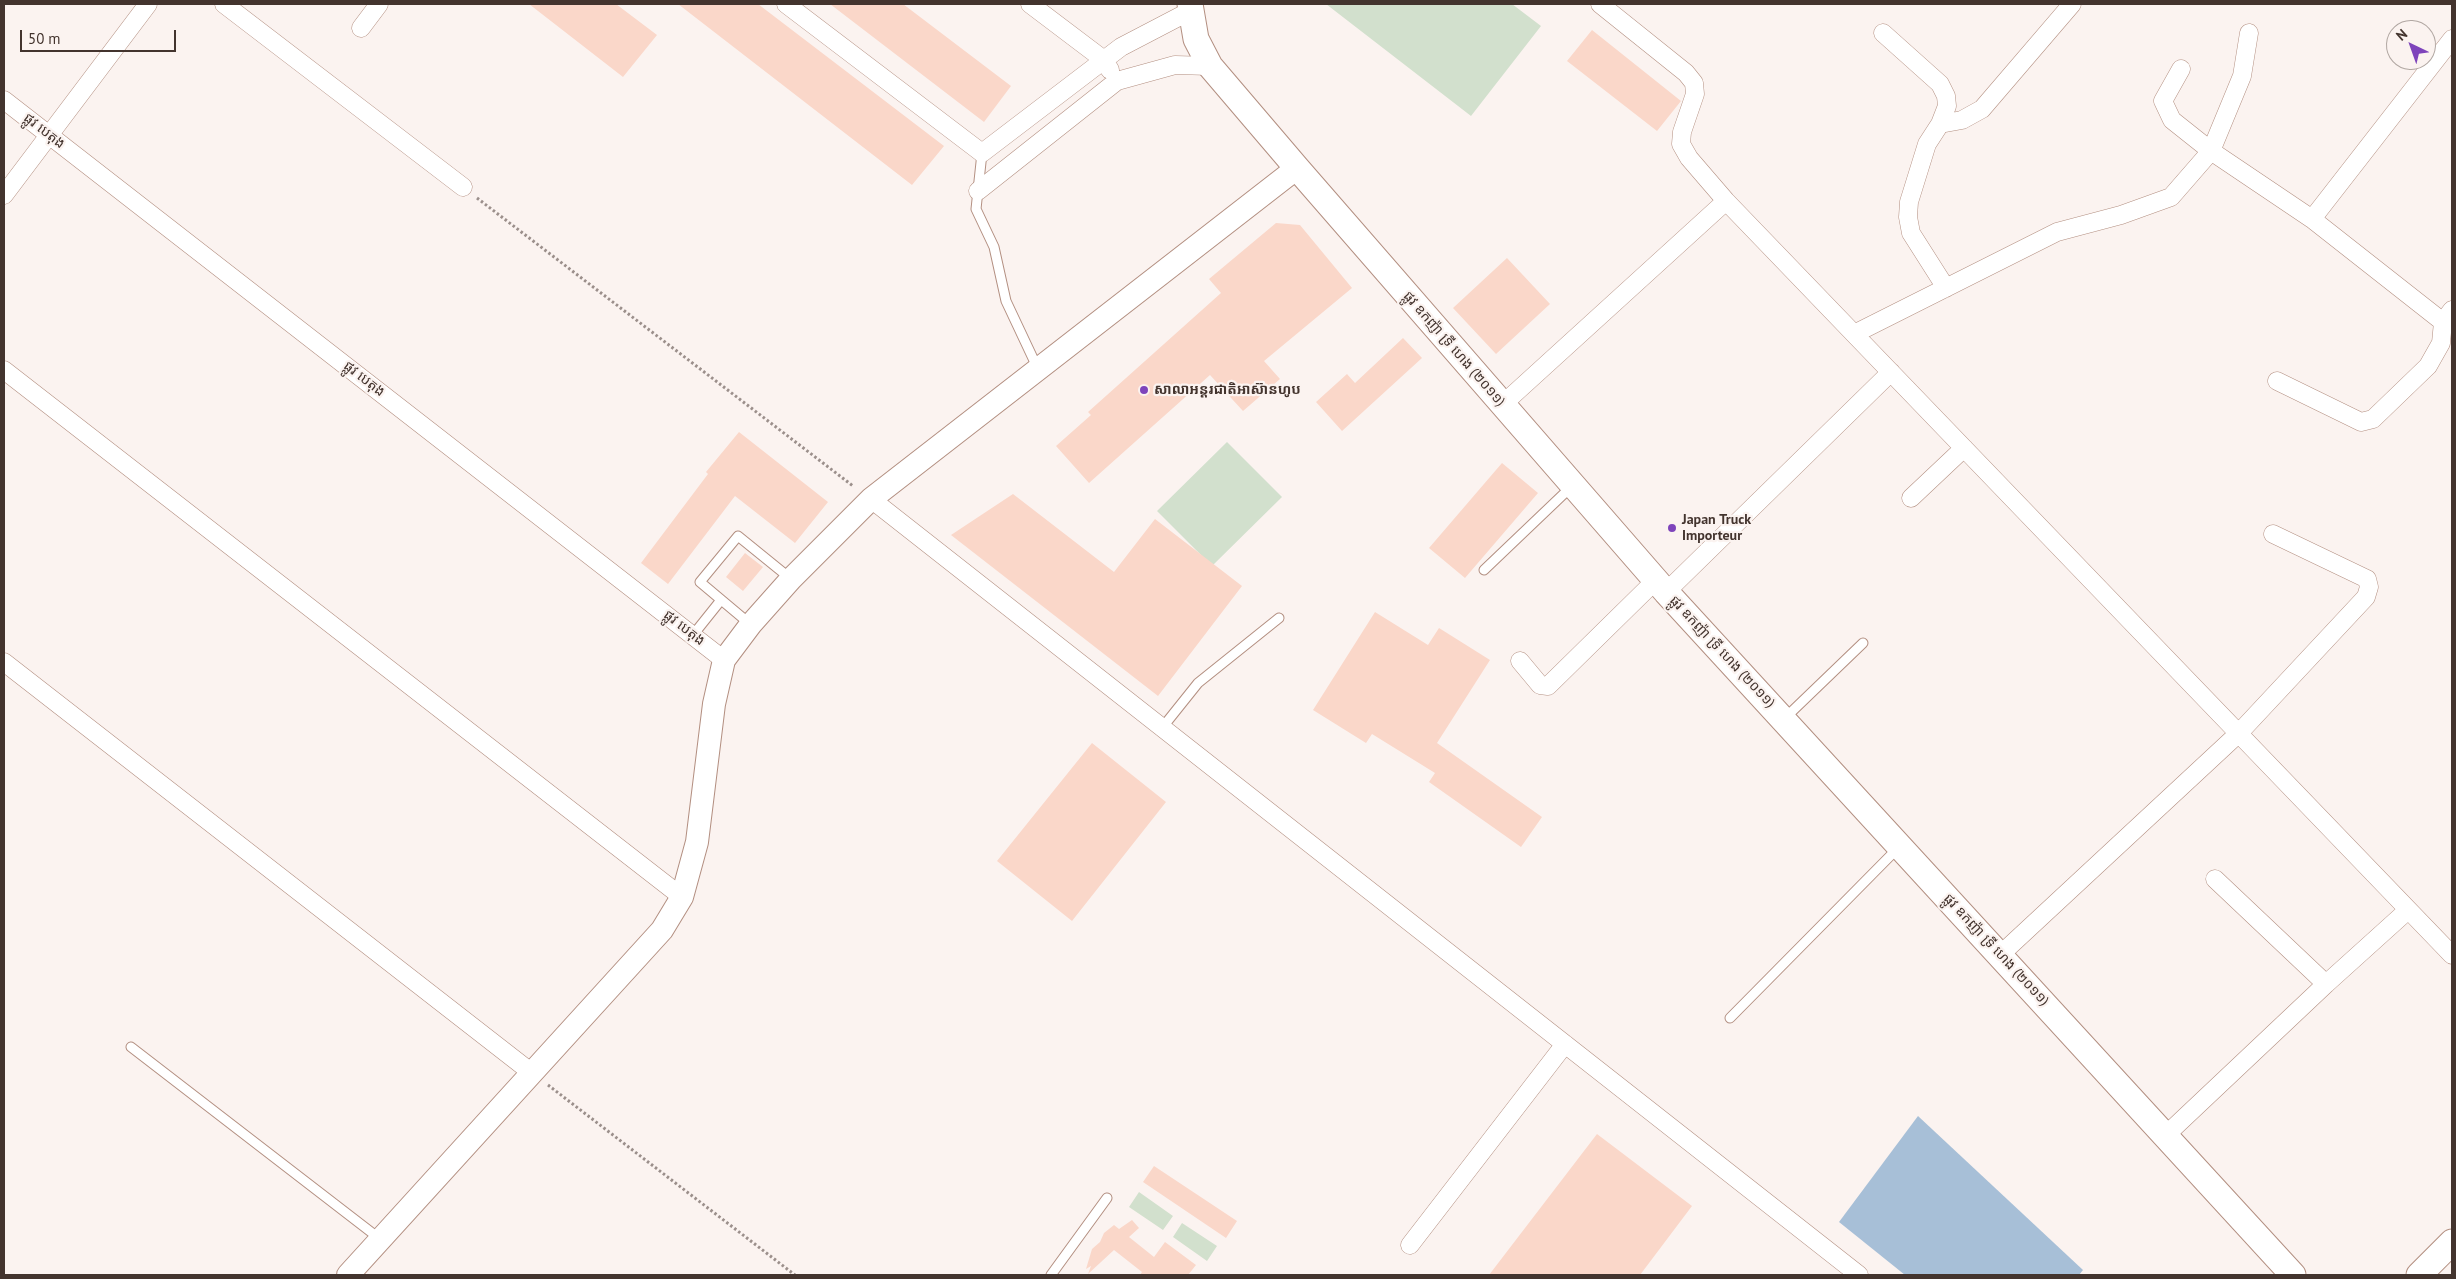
<!DOCTYPE html>
<meta charset="utf-8">
<style>
body{margin:0}
#map{position:relative;width:2456px;height:1279px;overflow:hidden;background:#fbf3f0;font-family:"PT Sans",sans-serif}
canvas{display:block}
.frame{position:absolute;inset:0;border:5px solid #43342e;pointer-events:none}
.north{position:absolute;left:2386px;top:20px;width:50px;height:50px;box-sizing:border-box;background:#fbf3f0;border:1px solid #b1a7a2;border-radius:50%;rotate:318deg;font-size:14px;font-weight:700;line-height:20px;text-align:center;color:#43342e}
.north::after{content:'';display:block;margin:auto;width:18px;height:22px;background:#7e44bb;clip-path:polygon(50% 0,100% 100%,50% 72%,0 100%)}
.scale{position:absolute;left:20px;top:30px;width:156px;height:22px;box-sizing:border-box;border:2px solid #43342e;border-top:0;padding-left:6px;font-size:15px;line-height:18px;white-space:nowrap;color:#43342e;-webkit-text-stroke:4px #fbf3f0;paint-order:stroke}
</style>
<div id="map">
<canvas width="2456" height="1279"></canvas>
<div class="frame"></div>
<div class="north">N</div>
<div class="scale">50 m</div>
</div>
<script>
const context = document.querySelector('canvas').getContext('2d');
context.lineJoin = 'round';
function fill(path, color) {
  context.fillStyle = color;
  context.fill(path, 'evenodd');
}
function toPath(rows) {
  const path = new Path2D();
  for (const r of rows) {
    path.moveTo(r[0], r[1]);
    for (let i = 2; i < r.length; i += 2) path.lineTo(r[i], r[i + 1]);
  }
  return path;
}
function trace(path, color, width, dash) {
  context.strokeStyle = color;
  context.lineWidth = width;
  context.lineCap = dash ? 'butt' : 'round';
  context.setLineDash(dash || []);
  context.stroke(path);
}
function write(font, color, halo, rows, align = 'center') {
  context.font = font + ' "PT Sans","Noto Sans Khmer",sans-serif';
  context.lineWidth = 4.5;
  context.setLineDash([]);
  context.textBaseline = 'middle';
  context.strokeStyle = halo;
  context.fillStyle = color;
  for (const [text, x, y, turn = 0] of rows) {
    context.save();
    context.translate(x, y);
    context.rotate((+turn || 0) * Math.PI / 180);
    context.textAlign = isNaN(turn) ? turn : align;
    if (halo) context.strokeText(text, 0, 0);
    context.fillText(text, 0, 0);
    context.restore();
  }
}
fill(toPath([
 [1326,4,1512,4,1541,26,1471,116],
 [1227,442,1282,497,1212,566,1157,511],
 [1139,1192,1173,1216,1163,1230,1129,1207],
 [1182,1223,1217,1246,1207,1261,1173,1237]
]), '#d2e0cd');
fill(toPath([
 [1918,1116,2083,1270,2079,1275,1905,1275,1839,1222]
]), '#a7bfd7');
fill(toPath([
 [529,4,616,4,657,35,623,77],
 [678,4,758,4,944,146,912,185],
 [830,4,903,4,1011,86,984,122],
 [1592,30,1681,101,1657,131,1567,61],
 [1276,223,1300,225,1352,288,1264,361,1280,379,1243,411,1210,375,1089,483,1056,446,1091,415,1088,412,1221,293,1209,279],
 [1507,258,1550,304,1496,354,1453,308],
 [1403,338,1422,358,1342,431,1316,402,1347,374,1355,383],
 [739,432,828,502,795,543,735,496,668,584,641,563,708,474,706,472],
 [1502,463,1538,493,1465,578,1429,548],
 [1013,494,1114,572,1155,519,1242,586,1158,696,951,535],
 [745,553,763,567,743,591,726,577],
 [1375,612,1428,645,1439,628,1490,660,1437,743,1542,817,1521,847,1429,782,1435,773,1372,734,1366,743,1313,710],
 [1092,743,1166,802,1072,921,997,861],
 [1597,1134,1692,1206,1640,1275,1489,1275],
 [1154,1166,1237,1221,1226,1238,1143,1182],
 [1132,1220,1139,1228,1129,1237,1154,1257,1165,1242,1196,1265,1188,1275,1140,1275,1142,1272,1114,1250,1088,1274,1091,1266,1086,1269,1092,1249,1100,1242,1104,1233,1114,1225,1119,1229]
]), '#fad7c9');
const service = toPath([
 [982,153,976,209,994,247,1006,301,1038,369],
 [1484,570,1571,487],
 [750,624,700,582,738,536,791,579],
 [693,635,721,600],
 [1784,719,1863,643],
 [1162,728,1198,683,1279,618],
 [1730,1018,1899,847],
 [131,1047,380,1239],
 [1051,1275,1107,1198]
]);
const minor = toPath([
 [224,4,463,187],
 [786,4,982,153,1121,47,1190,11],
 [1030,4,1104,60,1110,70],
 [1600,4,1686,73,1694,83,1695,94,1682,132,1681,144,1689,158,1726,201,2452,955],
 [361,28,379,4],
 [1883,33,1940,84,1946,96,1947,106,1940,124,1927,144,1909,202,1908,217,1911,233,1946,288],
 [2181,69,2163,101,2172,120,2211,151,2312,219,2443,322],
 [4,100,724,660],
 [1940,124,1962,120,1982,109,2072,4],
 [978,191,1117,81,1175,65,1210,66],
 [4,195,148,4],
 [2312,219,2452,39],
 [1856,333,2057,232,2121,215,2171,197,2211,151,2242,76,2249,33],
 [4,370,682,897],
 [2277,381,2361,422,2373,419,2428,366,2441,343,2443,322,2452,310],
 [1503,404,1726,201],
 [1911,498,1964,448],
 [871,499,1859,1275],
 [1666,592,1891,372],
 [1520,661,1540,685,1548,686,1656,580],
 [4,662,532,1073],
 [2215,879,2326,984],
 [2000,955,2239,733,2366,597,2369,587,2367,579,2273,534],
 [2166,1135,2326,984,2408,910],
 [1410,1245,1565,1044]
]);
const tertiary = toPath([
 [348,1275,662,930,682,897,697,842,714,704,724,660,751,624,791,579,871,499,1297,168]
]);
const secondary = toPath([
 [1190,4,1196,39,1210,66,1297,168,1666,592,2293,1275],
 [2419,1275,2452,1242]
]);
trace(service, '#b38f81', 11);
trace(minor, '#b38f81', 19);
trace(tertiary, '#b38f81', 24);
trace(secondary, '#b38f81', 27);
trace(toPath([
 [477,198,853,486],
 [548,1085,795,1275]
]), '#9b8f8b', 3, [2.5, 2.5]);
trace(service, '#fff', 9);
trace(minor, '#fff', 18);
trace(tertiary, '#fff', 22);
trace(secondary, '#fff', 25);
for (const [x, y, r, color] of [
 [1144,390,5,"#7e44bb"],
 [1672,528,5,"#7e44bb"]
]) {
  const dot = new Path2D();
  dot.arc(x, y, r, 0, 2 * Math.PI);
  context.fillStyle = color;
  context.fill(dot);
  trace(dot, '#fbf3f0', 2);
}
write('14px', '#43342e', '#fbf3f0', [
 ["ផ្លូវ បេតុង",44,131,38],
 ["ផ្លូវ ឧកញ៉ា ទ្រី ហេង (២០១១)",1454,349,49],
 ["ផ្លូវ បេតុង",364,379,38],
 ["ផ្លូវ បេតុង",684,628,38],
 ["ផ្លូវ ឧកញ៉ា ទ្រី ហេង (២០១១)",1722,652,47],
 ["ផ្លូវ ឧកញ៉ា ទ្រី ហេង (២០១១)",1996,950,47]
]);
write('bold 14px', '#43342e', '#fbf3f0', [
 ["សាលាអន្ដរជាតិអាស៊ានហូប",1154,390],
 ["Japan Truck",1682,520],
 ["Importeur",1682,536]
], 'left');
</script>
